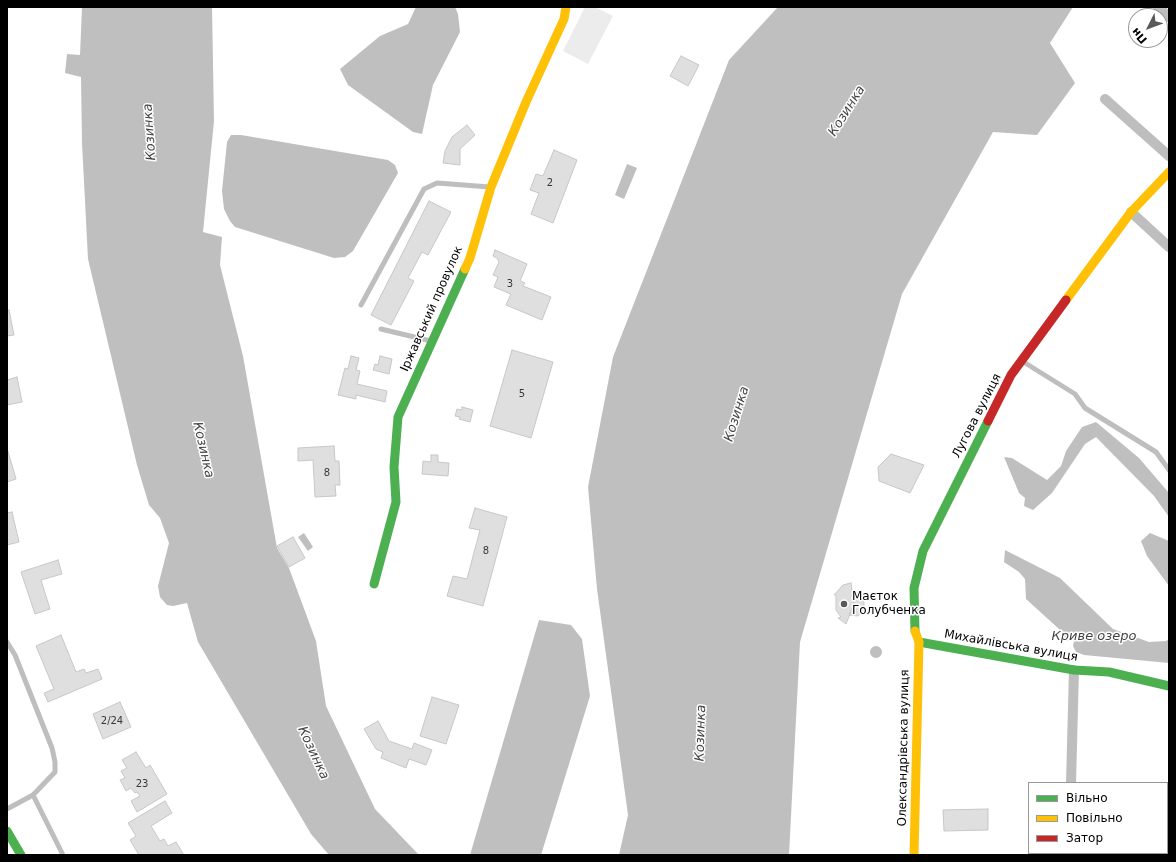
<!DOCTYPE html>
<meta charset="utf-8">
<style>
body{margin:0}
#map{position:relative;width:1176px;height:862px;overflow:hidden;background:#fff;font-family:"DejaVu Sans",sans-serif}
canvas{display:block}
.frame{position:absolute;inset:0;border:8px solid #000;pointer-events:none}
.legend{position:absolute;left:1028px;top:782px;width:140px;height:72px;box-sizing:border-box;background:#fff;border:1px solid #999;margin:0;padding:5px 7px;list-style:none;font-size:12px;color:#000}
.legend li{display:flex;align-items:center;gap:8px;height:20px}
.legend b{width:20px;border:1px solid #999}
.north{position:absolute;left:1128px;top:8px;width:40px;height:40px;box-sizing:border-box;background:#fff;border:1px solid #999;border-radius:50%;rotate:228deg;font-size:11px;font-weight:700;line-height:16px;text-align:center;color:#000}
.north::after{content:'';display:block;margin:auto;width:14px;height:18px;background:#595959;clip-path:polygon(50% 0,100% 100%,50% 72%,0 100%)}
</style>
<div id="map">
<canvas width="1176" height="862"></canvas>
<div class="frame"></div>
<ul class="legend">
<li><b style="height:5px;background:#4caf50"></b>Вільно</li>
<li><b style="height:5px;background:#ffc107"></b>Повільно</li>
<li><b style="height:5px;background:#c62828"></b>Затор</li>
</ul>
<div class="north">Пн</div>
</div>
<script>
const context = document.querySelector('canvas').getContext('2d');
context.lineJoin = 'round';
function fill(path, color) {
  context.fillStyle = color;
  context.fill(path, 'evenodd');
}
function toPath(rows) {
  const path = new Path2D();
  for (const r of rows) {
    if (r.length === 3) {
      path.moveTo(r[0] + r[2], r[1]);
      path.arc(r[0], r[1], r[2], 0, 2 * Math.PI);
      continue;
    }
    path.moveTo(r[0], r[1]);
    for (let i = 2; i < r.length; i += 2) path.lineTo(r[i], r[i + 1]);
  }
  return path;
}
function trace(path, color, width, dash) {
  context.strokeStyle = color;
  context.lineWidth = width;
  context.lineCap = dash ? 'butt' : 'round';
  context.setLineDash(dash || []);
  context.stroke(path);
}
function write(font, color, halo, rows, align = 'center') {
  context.font = font + ' "DejaVu Sans",sans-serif';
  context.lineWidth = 3;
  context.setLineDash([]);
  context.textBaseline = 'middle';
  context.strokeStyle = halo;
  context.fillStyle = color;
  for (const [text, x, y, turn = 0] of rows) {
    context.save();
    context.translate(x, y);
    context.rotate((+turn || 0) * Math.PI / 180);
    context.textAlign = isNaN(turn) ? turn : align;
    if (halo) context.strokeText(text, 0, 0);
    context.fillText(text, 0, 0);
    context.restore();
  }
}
fill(toPath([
 [585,7,595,7,613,16,588,64,563,51]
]), '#ececec');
fill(toPath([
 [82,7,212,7,214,121,203,232,222,237,220,265,243,356,277,548,289,568,316,641,326,706,375,809,419,855,329,855,311,834,198,642,187,603,173,606,167,605,160,597,158,586,169,543,160,518,149,505,137,465,88,259,82,143,81,77,65,73,67,54,80,55],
 [416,7,455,7,458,14,460,32,433,85,422,134,413,132,348,85,340,69,380,36,408,24],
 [778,7,1073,7,1050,43,1075,83,1037,135,993,132,902,294,800,642,789,855,619,855,628,815,597,589,588,487,613,357,729,60],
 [231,135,241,135,388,160,395,165,398,173,353,251,345,257,334,258,235,227,230,221,224,209,222,191,227,142],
 [627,164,637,168,624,199,615,195],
 [1096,422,1139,458,1169,493,1169,517,1154,496,1096,437,1085,444,1052,493,1033,510,1024,506,1025,498,1019,493,1004,457,1012,458,1047,480,1061,466,1066,451,1082,427],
 [304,533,313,547,308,551,298,537],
 [1150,533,1169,541,1169,586,1147,556,1141,541],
 [1005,550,1060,578,1113,629,1149,642,1166,641,1169,639,1169,663,1084,655,1076,652,1073,646,1074,641,1072,639,1067,641,1059,629,1026,599,1025,579,1019,572,1004,562],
 [539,620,571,625,582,639,590,696,541,855,470,855],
 [876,652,6]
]), '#bfbfbf');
const building = toPath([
 [681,56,699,65,688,86,670,76,681,56],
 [467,125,475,135,460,149,460,165,443,163,445,151,452,137,467,125],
 [554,150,577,160,553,223,531,214,539,193,530,190,536,174,543,176,554,150],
 [429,201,451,212,428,255,422,252,408,278,414,281,391,325,371,315,429,201],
 [495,250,527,264,520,281,525,283,523,286,551,297,542,320,506,305,511,294,494,287,498,277,493,275,499,262,497,258,493,256,495,250],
 [9,310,14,335,7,336,7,311,9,310],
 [512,350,553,362,531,438,490,426,512,350],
 [351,356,359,358,356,370,360,371,357,384,387,391,385,402,356,395,356,399,338,395,345,368,348,369,351,356],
 [380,356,392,359,389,374,373,370,375,364,378,365,380,356],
 [17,377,22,402,7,405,7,380,17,377],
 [462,407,473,410,470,422,459,419,460,417,455,416,457,409,462,410,462,407],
 [334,446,335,461,339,461,340,485,335,485,336,496,315,497,313,460,298,461,298,448,334,446],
 [7,448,16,479,7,482,7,448],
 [891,454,924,465,910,493,879,481,878,467,891,454],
 [431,455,438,455,438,462,449,463,448,476,422,474,423,461,431,462,431,455],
 [475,508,507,517,483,606,447,596,453,576,467,579,480,530,469,528,475,508],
 [12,512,19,542,7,545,7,513,12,512],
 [293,537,305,558,289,567,277,546,293,537],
 [58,560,62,574,41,580,50,609,35,614,21,572,58,560],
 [851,583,854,604,846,624,838,618,841,617,836,610,836,595,834,595,843,585,851,583],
 [852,595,859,597,864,602,864,610,858,616,849,615,854,604,852,595],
 [61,635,76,672,84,669,86,673,98,669,102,679,48,702,44,693,54,689,36,646,61,635],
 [432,697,459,705,446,744,420,736,432,697],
 [120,702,131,727,103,739,93,714,120,702],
 [378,721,389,741,412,749,414,743,432,750,426,765,409,759,406,768,381,758,383,752,376,749,364,729,378,721],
 [136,752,146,768,150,765,167,794,137,812,131,801,140,796,137,792,135,793,131,788,126,791,120,780,125,778,121,771,127,768,122,760,136,752],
 [165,801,172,813,151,826,160,841,164,839,168,846,176,842,184,855,139,855,130,840,136,836,128,823,165,801],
 [988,809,988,830,944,831,943,810,988,809]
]);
fill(building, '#dfdfdf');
trace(building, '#c7c7c7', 1);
trace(toPath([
 [361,305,424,189,437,183,490,187],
 [381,329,431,341],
 [1022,361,1075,394,1085,408,1156,452,1169,470],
 [7,642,15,655,52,748,55,762,55,772,33,795],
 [7,809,33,795,63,855]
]), '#bebebe', 5);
trace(toPath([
 [1158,7,1169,17],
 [1105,99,1169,156],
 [1131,212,1169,247],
 [1071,783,1074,670],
 [1073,853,1073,855]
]), '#bebebe', 10);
trace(toPath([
 [374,584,396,502,394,467,398,417,465,269],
 [915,631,914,588,923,551,988,421],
 [919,642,1074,670,1109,672,1169,686],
 [7,831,21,855]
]), '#4caf50', 9);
trace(toPath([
 [465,269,470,258,491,187,526,102,564,19,566,7],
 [1066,300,1131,212,1169,172],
 [914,855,919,642,915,631]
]), '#ffc107', 9);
trace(toPath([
 [988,421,1011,375,1066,300]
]), '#c62828', 9);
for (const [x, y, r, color] of [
 [844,604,4,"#595959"]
]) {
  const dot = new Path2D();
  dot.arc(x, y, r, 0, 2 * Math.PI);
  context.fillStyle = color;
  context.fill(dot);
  trace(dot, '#fff', 1.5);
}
write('10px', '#383838', null, [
 ["2",550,183],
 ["3",510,284],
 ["5",522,394],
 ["8",327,473],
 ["8",486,551],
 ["2/24",112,721],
 ["23",142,784]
]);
write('12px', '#000', '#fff', [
 ["Іржавський провулок",432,309,-66],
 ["Лугова вулиця",977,416,-63],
 ["Михайлівська вулиця",1011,646,10],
 ["Олександрівська вулиця",904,748,-89]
]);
write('12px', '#000', '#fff', [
 ["Маєток",852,597],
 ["Голубченка",852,611]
], 'left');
write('italic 13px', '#444', '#fff', [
 ["Козинка",847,111,-58],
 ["Козинка",150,132,-94],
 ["Козинка",737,414,-73],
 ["Козинка",203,450,77],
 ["Криве озеро",1094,637],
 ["Козинка",701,733,-88],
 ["Козинка",313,753,65]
]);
</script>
